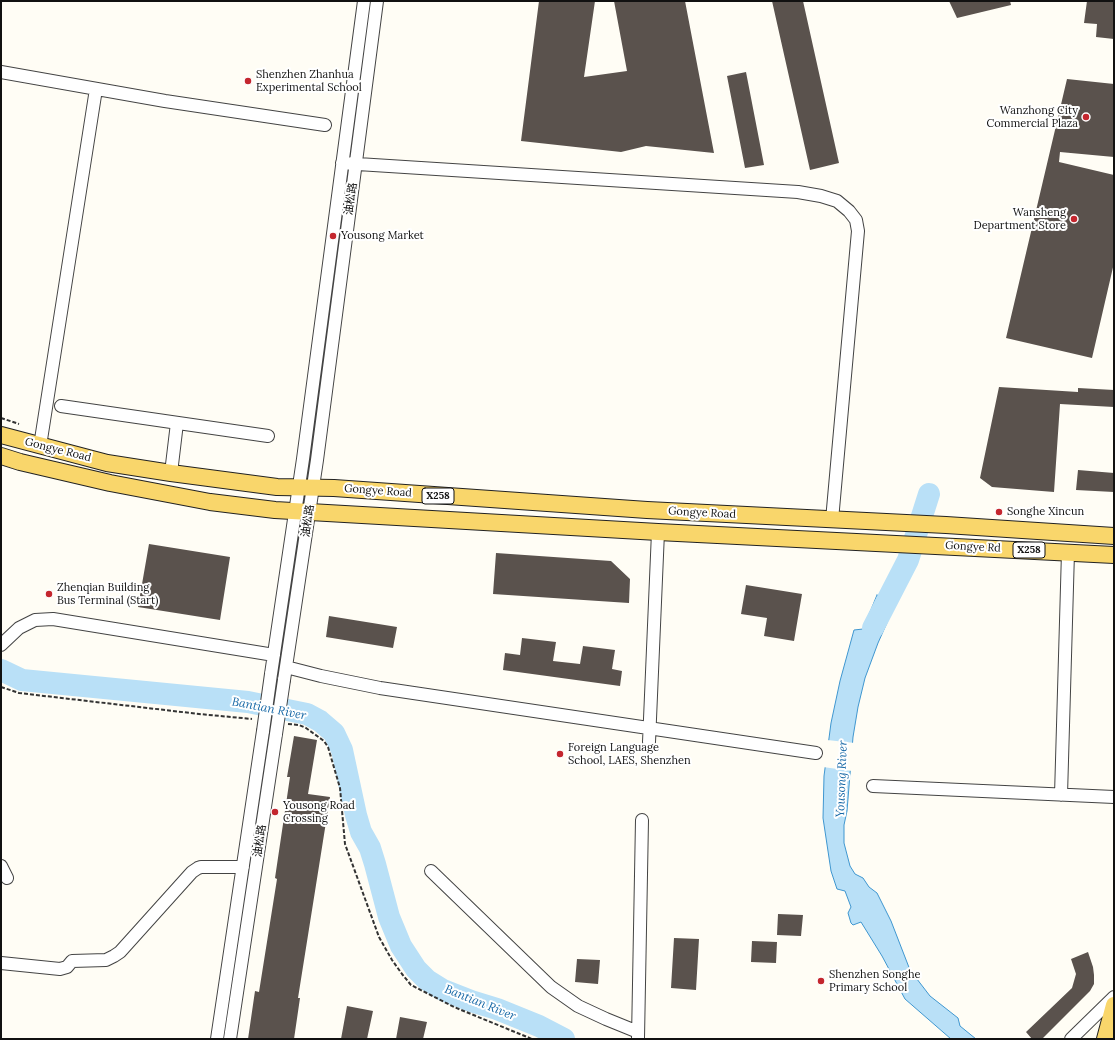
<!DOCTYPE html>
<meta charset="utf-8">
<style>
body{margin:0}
#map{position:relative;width:1115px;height:1040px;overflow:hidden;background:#fffdf5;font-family:Lora,serif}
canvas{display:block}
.frame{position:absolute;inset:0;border:2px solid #111;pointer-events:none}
</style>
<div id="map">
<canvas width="1115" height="1040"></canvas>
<div class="frame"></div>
</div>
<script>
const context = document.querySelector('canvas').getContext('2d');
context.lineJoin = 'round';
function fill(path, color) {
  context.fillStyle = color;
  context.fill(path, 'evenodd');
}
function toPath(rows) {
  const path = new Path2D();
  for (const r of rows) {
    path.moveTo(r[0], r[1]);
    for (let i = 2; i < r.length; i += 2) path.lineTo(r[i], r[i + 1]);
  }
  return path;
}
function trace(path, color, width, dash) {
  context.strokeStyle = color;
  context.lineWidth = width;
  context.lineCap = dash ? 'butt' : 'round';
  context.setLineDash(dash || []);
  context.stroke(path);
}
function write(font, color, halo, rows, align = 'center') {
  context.font = font + ' Lora,"Noto Sans SC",serif';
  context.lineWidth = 4;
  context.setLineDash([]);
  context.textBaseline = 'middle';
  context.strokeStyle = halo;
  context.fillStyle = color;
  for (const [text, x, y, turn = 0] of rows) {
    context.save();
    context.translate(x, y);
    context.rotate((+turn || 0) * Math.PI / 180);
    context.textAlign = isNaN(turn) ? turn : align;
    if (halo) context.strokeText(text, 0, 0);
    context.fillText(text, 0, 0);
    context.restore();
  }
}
const water = toPath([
 [877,595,894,607,878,643,865,678,858,707,853,737,847,811,844,825,844,843,850,866,855,874,863,878,869,887,877,893,891,921,910,970,930,996,958,1018,960,1026,976,1039,951,1039,905,999,882,956,861,922,853,925,851,923,848,913,851,907,845,891,837,889,831,871,823,818,824,776,831,723,840,681,854,630,863,629,877,595]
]);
fill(water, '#b9e0f7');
trace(water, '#3f96cf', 1);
fill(toPath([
 [827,740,855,743,852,771,823,767]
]), '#fffdf5');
trace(toPath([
 [873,628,908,560,929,494],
 [1,670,22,680,248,702,307,714,320,721,334,733,342,750,356,815,361,832,370,848,375,864,389,917,401,946,416,969,427,980,443,990,471,1001,497,1009,539,1026,564,1039]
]), '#b9e0f7', 22);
fill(toPath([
 [539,1,595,1,584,77,627,71,614,1,685,1,714,153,646,146,621,152,521,141],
 [772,1,803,1,839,163,810,170],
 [949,1,1010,1,1011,5,957,18],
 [1087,1,1114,1,1114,39,1096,37,1097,24,1084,23],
 [746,72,764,165,745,168,727,76],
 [1067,79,1114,84,1114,157,1060,152,1059,162,1114,175,1114,263,1092,358,1006,338],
 [999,387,1078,392,1078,388,1114,390,1114,407,1060,404,1054,492,992,487,980,478],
 [1078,470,1114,473,1114,492,1076,490],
 [149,544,230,557,220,620,138,607],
 [496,553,611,561,630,579,629,603,493,594],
 [746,585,802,594,794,641,764,636,767,618,741,614],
 [329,616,397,627,393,648,326,637],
 [522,638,556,642,553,661,580,664,583,646,615,650,612,669,622,671,620,686,503,670,505,653,520,655],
 [294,736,317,740,308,794,330,797,298,998,300,998,294,1039,248,1039,255,991,259,992,277,879,275,878,290,777,287,777],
 [778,914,803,915,801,936,777,935],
 [674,938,699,939,696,990,671,988],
 [752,941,777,942,776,963,751,962],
 [1088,952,1093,967,1094,975,1094,984,1090,991,1042,1039,1032,1039,1026,1032,1072,988,1076,974,1071,959],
 [577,959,600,960,598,984,575,982],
 [347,1006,373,1011,367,1039,341,1039],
 [400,1017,427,1022,423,1039,396,1039]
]), '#5a524d');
const minor = toPath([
 [1,72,165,101,325,125],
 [342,163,798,192,821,196,837,201,849,211,856,220,858,231,832,520],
 [61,406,268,436],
 [40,446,96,89],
 [171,473,177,423],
 [1,645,19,628,35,620,53,619,274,655],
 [286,667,321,676,380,688,816,753],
 [271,674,303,459,364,1],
 [284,680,317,460,377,1],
 [649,742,658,532],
 [873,786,1114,797],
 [1061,795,1068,552],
 [1,866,7,878],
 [431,871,551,987,578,1006,606,1019,638,1032],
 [1,963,60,969,67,967,72,961,106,960,114,956,120,952,192,872,198,868,201,867,243,867],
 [638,1038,642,820],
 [217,1039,263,731],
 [230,1039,276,734],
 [1071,1039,1114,997]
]);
const major = toPath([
 [1,435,107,463,171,473,277,487,334,488,647,510,946,525,1114,536],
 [1,456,20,462,110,483,210,502,275,510,658,532,1114,555],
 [1105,1039,1114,1005]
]);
trace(minor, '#444', 14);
trace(major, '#222', 18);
trace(toPath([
 [1,418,19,424],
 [1,687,19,693,199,714,252,719],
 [288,724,299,725,306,728,324,741,328,747,340,788,345,844,379,937,392,960,402,974,411,985,454,1007,532,1039]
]), '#333', 2, [4, 2]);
trace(minor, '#fff', 12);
trace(major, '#f9d66b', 16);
const minorBridge = toPath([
 [263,731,271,674],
 [276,734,284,680]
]);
trace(minorBridge, '#444', 14, []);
trace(minorBridge, '#fff', 12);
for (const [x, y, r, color] of [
 [248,81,4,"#c4262e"],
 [1086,117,4,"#c4262e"],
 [1074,219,4,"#c4262e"],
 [333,236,4,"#c4262e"],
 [999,512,4,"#c4262e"],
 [49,594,4,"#c4262e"],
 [560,754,4,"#c4262e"],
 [275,812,4,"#c4262e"],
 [821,981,4,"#c4262e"]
]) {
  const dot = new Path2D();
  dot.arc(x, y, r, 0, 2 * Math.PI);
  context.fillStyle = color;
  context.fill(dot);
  trace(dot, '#fff', 1.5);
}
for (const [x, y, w] of [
 [438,496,32],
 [1029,550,32]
]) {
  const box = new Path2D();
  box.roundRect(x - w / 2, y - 8, w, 16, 3);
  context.fillStyle = '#fff';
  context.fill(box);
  trace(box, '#111', 1);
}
write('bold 10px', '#111', null, [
 ["X258",438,496],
 ["X258",1029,550]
]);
write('11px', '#111', '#fff', [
 ["Shenzhen Zhanhua",256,75],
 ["Experimental School",256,88],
 ["Wanzhong City",1078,111,"right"],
 ["Commercial Plaza",1078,124,"right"],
 ["Wansheng",1066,213,"right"],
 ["Department Store",1066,226,"right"],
 ["Yousong Market",341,236],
 ["Songhe Xincun",1007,512],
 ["Zhenqian Building",57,588],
 ["Bus Terminal (Start)",57,601],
 ["Foreign Language",568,748],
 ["School, LAES, Shenzhen",568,761],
 ["Yousong Road",283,806],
 ["Crossing",283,819],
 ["Shenzhen Songhe",829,975],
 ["Primary School",829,988]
], 'left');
write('11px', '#111', '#fff', [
 ["油松路",351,199,-82],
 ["Gongye Road",58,450,14],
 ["Gongye Road",378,491,4],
 ["Gongye Road",702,513,3],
 ["油松路",308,521,-82],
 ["Gongye Rd",973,547,3],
 ["油松路",260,841,-82]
]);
write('italic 12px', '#1768a6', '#fff', [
 ["Bantian River",269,709,11],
 ["Yousong River",842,779,-88],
 ["Bantian River",480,1003,22]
]);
</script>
